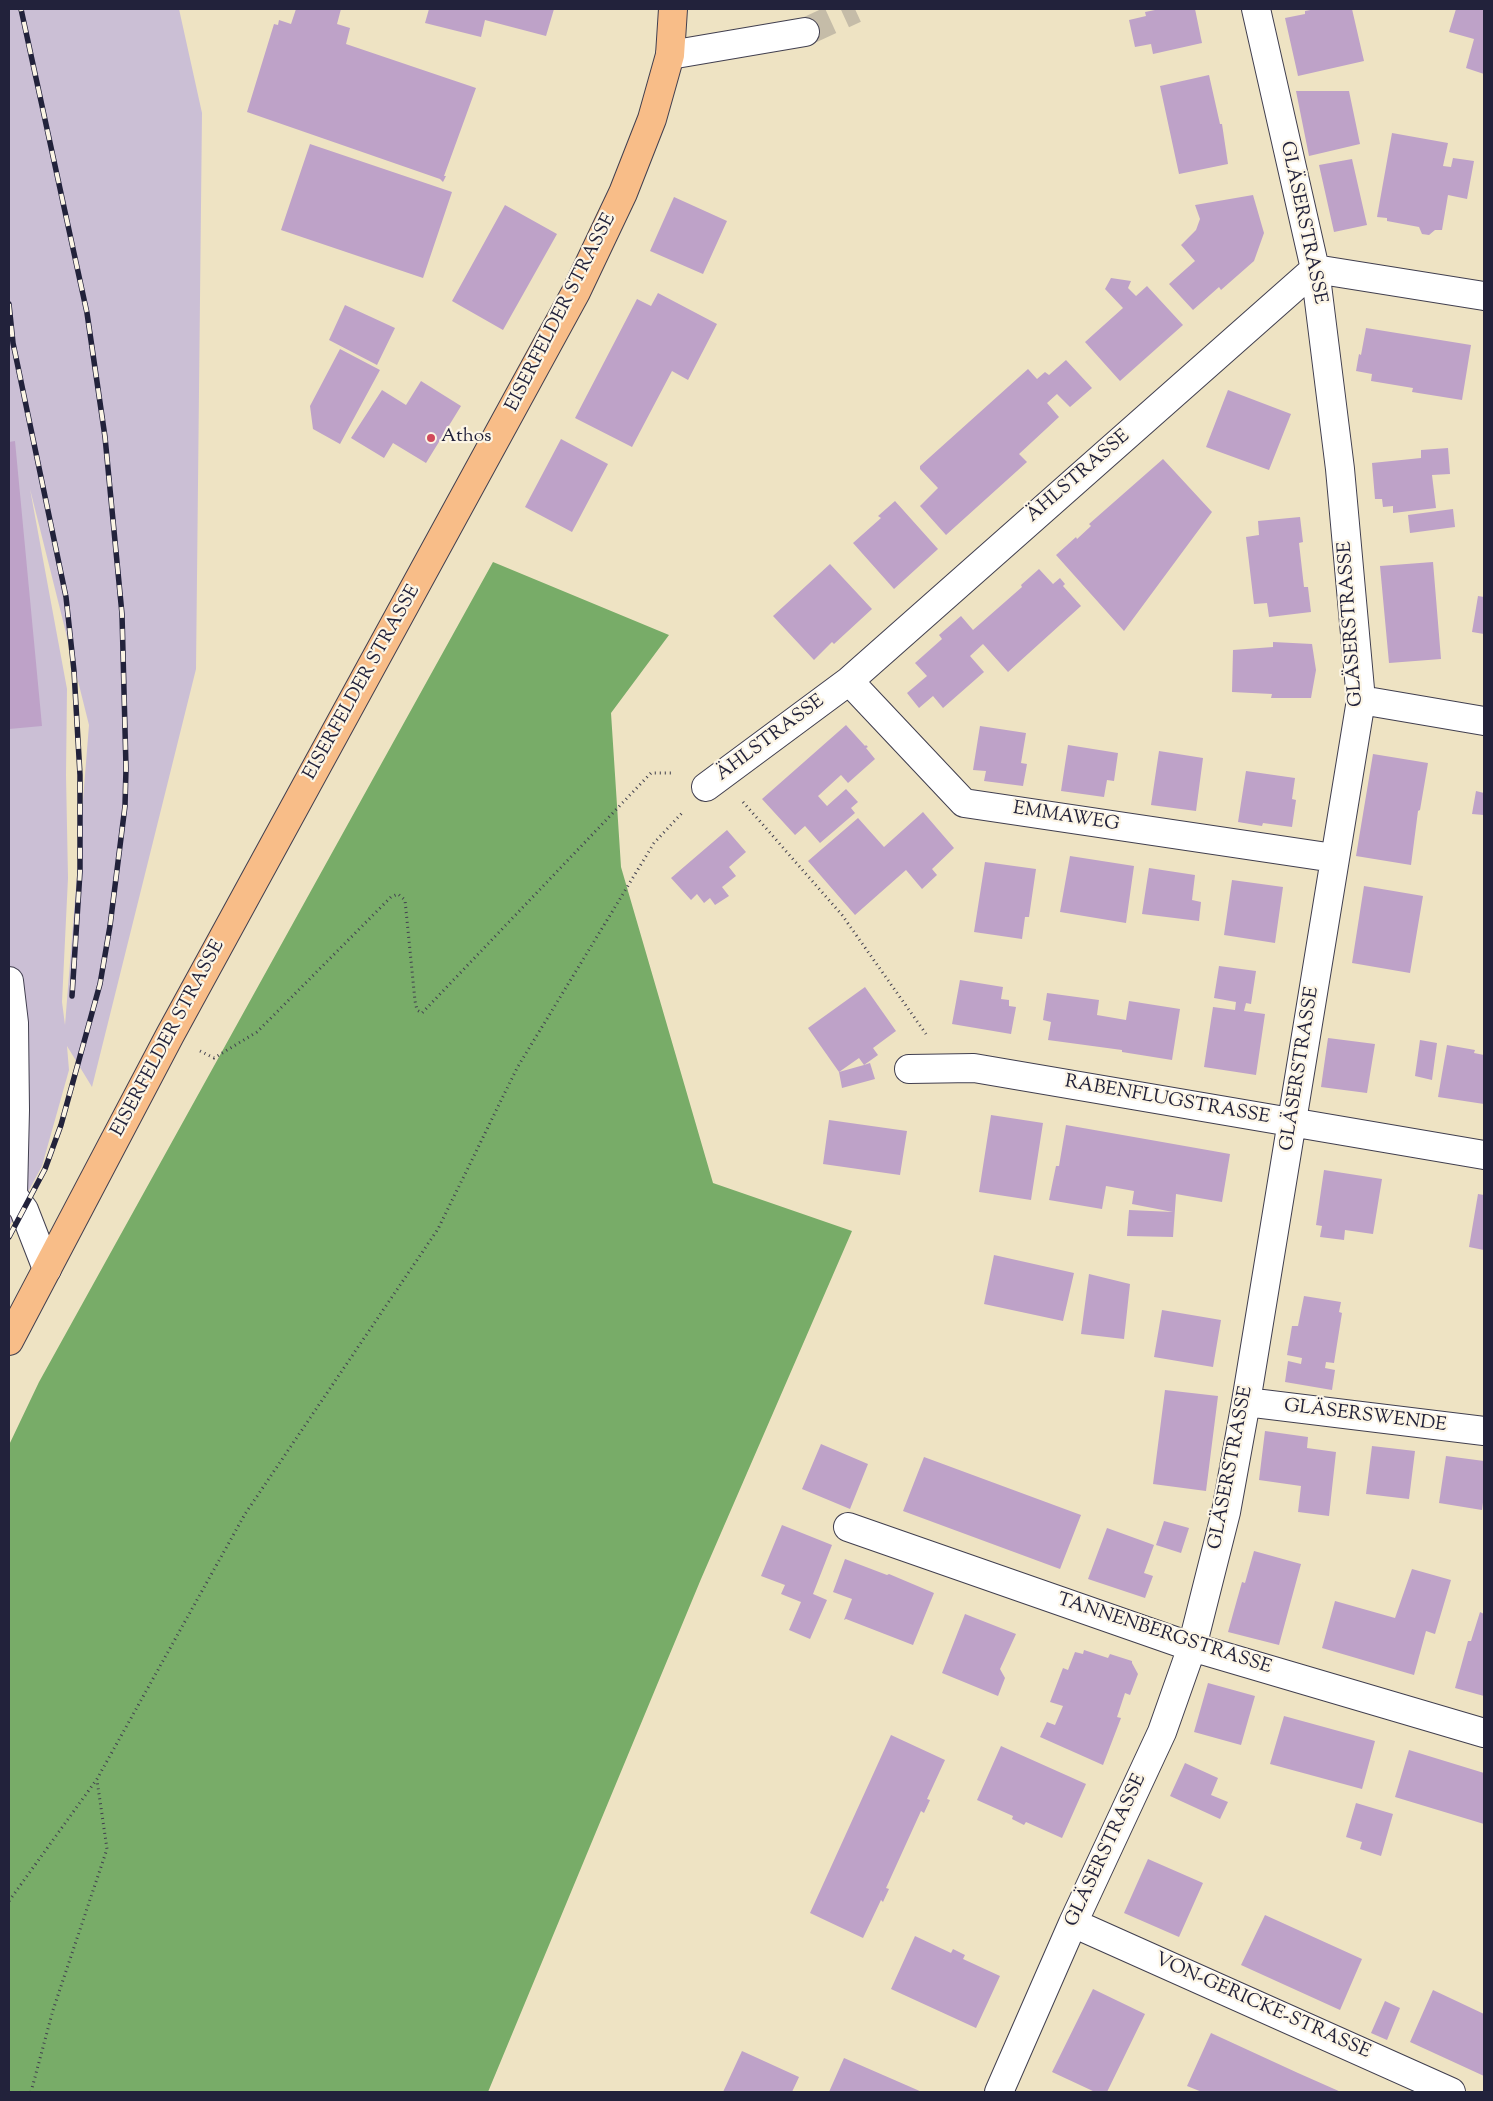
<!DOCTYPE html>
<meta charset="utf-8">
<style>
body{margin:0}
#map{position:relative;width:1493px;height:2101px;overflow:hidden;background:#eee3c3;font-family:"Sorts Mill Goudy",serif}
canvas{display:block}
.frame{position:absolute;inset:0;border:10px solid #22223b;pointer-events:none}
</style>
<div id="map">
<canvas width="1493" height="2101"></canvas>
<div class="frame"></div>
</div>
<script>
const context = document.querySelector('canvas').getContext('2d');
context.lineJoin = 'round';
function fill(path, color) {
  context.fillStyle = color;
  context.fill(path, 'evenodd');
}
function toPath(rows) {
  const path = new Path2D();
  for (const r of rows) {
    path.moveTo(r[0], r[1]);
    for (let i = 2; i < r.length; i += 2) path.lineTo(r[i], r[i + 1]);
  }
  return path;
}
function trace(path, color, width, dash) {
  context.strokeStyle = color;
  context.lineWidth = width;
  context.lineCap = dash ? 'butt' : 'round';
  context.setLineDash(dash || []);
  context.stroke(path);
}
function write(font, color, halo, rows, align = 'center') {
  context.font = font + ' "Sorts Mill Goudy",serif';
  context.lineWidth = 4.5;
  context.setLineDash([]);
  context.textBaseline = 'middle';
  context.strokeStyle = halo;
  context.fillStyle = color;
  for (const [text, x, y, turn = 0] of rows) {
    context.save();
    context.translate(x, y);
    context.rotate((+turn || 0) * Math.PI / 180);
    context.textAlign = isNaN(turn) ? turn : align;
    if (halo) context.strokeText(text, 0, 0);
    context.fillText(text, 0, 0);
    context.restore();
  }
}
fill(toPath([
 [9,9,179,9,202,113,196,669,92,1087,67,1046,69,1070,42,1166,9,1227],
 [30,489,89,725,65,1025,62,1002,68,878,66,775,67,689]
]), '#cbbfd5');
fill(toPath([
 [493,562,669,635,611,713,621,867,713,1183,852,1231,701,1579,488,2092,9,2092,9,1445,39,1382]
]), '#78ac68');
fill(toPath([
 [296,9,341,9,337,24,350,28,346,44,476,88,444,176,446,176,443,182,440,179,247,112,274,24,278,25,279,20,291,24],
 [429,9,486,10,554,9,546,36,485,20,481,37,425,23],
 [1160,9,1195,9,1202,43,1153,54,1151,44,1135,47,1129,20,1146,16,1145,12],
 [1316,9,1352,9,1364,61,1298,76,1285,18,1305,14,1305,11],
 [1456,9,1484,9,1484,74,1466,68,1474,39,1449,32],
 [1209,75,1220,124,1222,124,1228,164,1179,174,1160,86],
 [1296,91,1349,91,1360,144,1309,156],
 [1392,133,1448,143,1443,166,1451,167,1453,158,1474,161,1467,199,1448,195,1442,230,1435,230,1429,235,1422,234,1419,227,1387,221,1387,218,1377,217],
 [310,144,452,192,423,278,281,230],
 [1352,159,1367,225,1334,232,1319,165],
 [1253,195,1264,233,1254,261,1221,290,1219,287,1193,310,1169,284,1195,261,1181,245,1196,230,1200,219,1195,205],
 [674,197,727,221,703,274,650,251],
 [505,205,557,234,503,330,452,301],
 [1111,278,1131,281,1128,288,1136,296,1147,286,1183,325,1120,381,1085,342,1123,308,1105,289],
 [658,293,717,324,688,380,672,371,632,447,575,418,637,299,651,306],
 [345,305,395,328,377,365,329,340],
 [1366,328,1471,345,1462,400,1412,392,1413,388,1371,381,1372,374,1356,371,1359,354,1361,355],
 [340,349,380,370,340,444,313,429,310,406],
 [1066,360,1092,388,1070,407,1057,394,1047,403,1059,417,1019,454,1027,462,946,535,920,506,938,488,920,469,920,466,1028,369,1037,379,1045,372,1049,375],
 [421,381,461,406,426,463,393,443,384,458,351,438,382,390,406,405],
 [1228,390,1291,414,1269,470,1206,447],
 [561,439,608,464,572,532,525,507],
 [15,441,42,726,9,729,9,442],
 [1448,448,1450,474,1432,475,1436,508,1393,513,1393,506,1383,507,1382,499,1375,499,1372,463,1421,458,1421,450],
 [1163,459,1212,512,1124,631,1056,555,1076,537,1077,539,1091,526,1089,524],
 [895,501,938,549,894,589,853,543,881,518,878,516],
 [1453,509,1455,527,1410,533,1408,515],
 [1300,517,1303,542,1299,543,1304,587,1308,587,1311,612,1269,617,1267,603,1254,604,1246,537,1259,535,1258,521],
 [1433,562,1441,659,1389,663,1380,566],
 [830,564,872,609,834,644,832,642,814,660,773,616],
 [1039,569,1053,584,1060,578,1065,584,1063,586,1081,606,1008,672,983,644,970,656,984,672,943,708,933,696,919,708,907,693,927,676,915,663,942,639,939,635,961,616,973,630,1022,587,1021,585],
 [1478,596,1484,597,1484,634,1472,632],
 [1273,642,1312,644,1316,670,1311,698,1271,698,1272,694,1232,692,1233,650,1273,647],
 [846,725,865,746,866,745,868,747,866,748,875,759,848,783,841,775,818,796,827,806,846,789,858,802,851,808,855,813,820,843,805,826,795,835,762,799],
 [980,726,1026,733,1021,763,1027,764,1023,786,984,781,986,771,973,770],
 [1068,745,1118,753,1114,781,1107,780,1104,797,1061,791],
 [1159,751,1203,758,1196,811,1151,805],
 [1373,754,1428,763,1420,810,1418,811,1411,865,1356,856],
 [1246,771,1295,778,1292,799,1296,800,1292,827,1263,823,1262,826,1238,822],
 [1476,791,1484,793,1484,815,1472,814],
 [923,812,954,848,932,869,937,875,922,889,906,870,855,915,808,861,858,818,884,847],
 [727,830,746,852,729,867,736,876,722,887,729,896,715,905,710,898,704,903,697,894,691,900,671,878],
 [1070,856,1134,866,1126,923,1060,912],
 [985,862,1036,869,1029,917,1025,917,1022,939,974,932],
 [1149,868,1195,875,1192,900,1201,902,1199,921,1142,914],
 [1232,880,1283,887,1275,943,1224,935],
 [1364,886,1423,896,1410,973,1352,963],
 [1219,966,1256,971,1251,1004,1246,1003,1244,1011,1265,1014,1256,1075,1204,1067,1213,1007,1235,1010,1236,1002,1214,998],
 [960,980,1003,987,1001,999,1009,1000,1009,1006,1016,1007,1011,1034,952,1024],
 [865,987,896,1031,873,1048,878,1055,864,1065,870,1063,875,1079,842,1088,839,1072,808,1028],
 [859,1058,864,1065,839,1072],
 [1047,993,1099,1000,1097,1015,1126,1020,1129,1001,1180,1009,1172,1060,1122,1052,1122,1050,1048,1040,1051,1022,1043,1020],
 [1328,1038,1375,1044,1367,1093,1321,1087],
 [1420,1040,1437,1043,1432,1080,1415,1076],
 [1447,1045,1475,1050,1474,1053,1484,1055,1484,1104,1438,1097],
 [991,1115,1043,1123,1031,1200,979,1192],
 [829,1120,907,1131,900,1175,823,1164],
 [1066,1125,1230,1154,1222,1202,1176,1194,1173,1237,1127,1236,1129,1210,1173,1212,1132,1204,1134,1191,1106,1186,1102,1209,1049,1200,1056,1166,1059,1166],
 [1324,1170,1382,1179,1373,1234,1345,1230,1344,1240,1320,1237,1322,1226,1316,1225],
 [1478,1194,1484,1195,1484,1250,1469,1247],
 [994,1255,1074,1273,1063,1321,984,1304],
 [1089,1274,1130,1284,1124,1339,1081,1334],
 [1304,1296,1341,1302,1339,1312,1342,1313,1334,1363,1326,1362,1325,1368,1335,1370,1332,1390,1285,1382,1288,1361,1301,1364,1302,1358,1287,1355,1292,1326,1298,1326],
 [1162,1310,1221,1320,1213,1367,1154,1357],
 [1165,1390,1218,1396,1206,1491,1153,1484],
 [1265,1431,1308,1437,1307,1448,1336,1452,1329,1516,1298,1512,1301,1486,1259,1480],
 [821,1444,868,1464,850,1509,802,1489],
 [1372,1446,1415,1451,1409,1499,1366,1494],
 [1446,1456,1484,1461,1484,1495,1482,1510,1439,1503],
 [924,1457,1081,1515,1060,1569,903,1511],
 [1164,1521,1189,1528,1181,1553,1156,1545],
 [782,1525,832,1545,813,1594,827,1600,810,1639,789,1630,801,1602,781,1594,785,1585,761,1576],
 [1107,1528,1154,1545,1144,1573,1153,1576,1145,1598,1088,1579],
 [1254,1551,1301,1564,1279,1645,1228,1632,1242,1582,1245,1583],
 [845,1559,887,1575,889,1574,934,1593,913,1645,846,1619,844,1620,852,1599,833,1592],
 [1412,1569,1451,1580,1435,1634,1426,1631,1414,1675,1322,1648,1335,1601,1395,1618],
 [1480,1612,1484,1614,1484,1696,1455,1688,1468,1641,1471,1641],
 [965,1614,1016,1634,1000,1669,1005,1678,998,1696,942,1673],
 [1084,1650,1108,1658,1110,1654,1132,1661,1132,1663,1138,1674,1130,1695,1125,1693,1117,1717,1121,1718,1103,1765,1040,1737,1047,1722,1055,1725,1063,1706,1050,1702,1063,1668,1068,1670,1075,1652,1083,1654],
 [1208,1683,1255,1696,1241,1745,1194,1732],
 [1284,1716,1375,1741,1362,1789,1270,1764],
 [891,1735,945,1760,927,1799,930,1800,924,1813,921,1811,886,1888,889,1889,883,1902,881,1900,863,1938,810,1913],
 [1001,1746,1086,1784,1062,1838,1026,1822,1024,1825,1012,1819,1013,1816,977,1800],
 [1409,1750,1484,1773,1484,1824,1395,1797],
 [1185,1763,1218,1778,1211,1795,1228,1802,1220,1819,1170,1796],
 [1356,1803,1393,1814,1381,1856,1360,1849,1362,1842,1346,1837],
 [1148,1859,1203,1883,1179,1937,1124,1913],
 [1265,1915,1362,1959,1340,2010,1241,1965],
 [915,1936,951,1953,953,1949,965,1955,963,1959,1000,1976,976,2028,891,1989],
 [1093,1989,1145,2014,1107,2092,1095,2092,1052,2072],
 [1433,1990,1484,2014,1484,2076,1410,2042],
 [1385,2001,1400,2008,1387,2040,1371,2033],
 [1211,2033,1298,2073,1341,2092,1202,2092,1187,2086],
 [742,2051,799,2077,792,2092,723,2092],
 [844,2058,922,2092,829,2092]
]), '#bea2c8');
trace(toPath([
 [805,32,855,9]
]), '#c5bca8', 28, [28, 14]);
const minor = toPath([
 [670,55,805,32],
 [1315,269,1484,296],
 [849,681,964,803,1334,858],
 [1361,700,1484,721],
 [706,787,849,681,1315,269],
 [9,981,14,1023,15,1110,13,1195,24,1210,47,1269],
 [909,1069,974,1068,1484,1155],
 [1246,1402,1484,1431],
 [848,1527,1192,1647,1484,1733],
 [1073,1923,1451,2092],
 [999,2092,1073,1923,1162,1732,1192,1647,1226,1512,1246,1402,1361,700,1340,469,1315,269,1256,9]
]);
const major = toPath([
 [9,1341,170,1035,576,292,623,193,652,119,670,55,673,9]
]);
trace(minor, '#413f4f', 30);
trace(major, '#413f4f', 30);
trace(toPath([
 [743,802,842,915,926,1034],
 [200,1051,214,1058,257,1032,391,897,398,894,405,900,415,1001,417,1010,422,1013,651,773,674,773],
 [9,1901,97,1779,245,1514,438,1229,517,1068,654,843,682,813],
 [31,2092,53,2010,107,1849,97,1780]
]), '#413f4f', 3, [1, 4]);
trace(minor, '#fff', 28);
trace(major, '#f8bd88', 28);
const rail = toPath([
 [9,304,13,343,66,597,74,671,80,775,80,872,72,996],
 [9,1237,45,1169,61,1125,100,984,110,926,125,806,126,768,122,614,105,437,87,313,21,9]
]);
trace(rail, '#22223b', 5.5);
trace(rail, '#fcf5e5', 4, [11]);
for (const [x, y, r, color] of [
 [431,438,5,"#d1495b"]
]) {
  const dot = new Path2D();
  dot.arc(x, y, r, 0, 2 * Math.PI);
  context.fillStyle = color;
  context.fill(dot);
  trace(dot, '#fcf5e5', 2);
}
write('19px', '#22223b', '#fcf5e5', [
 ["GLÄSERSTRASSE",1302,223,78],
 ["EISERFELDER STRASSE",562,313,-63],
 ["ÄHLSTRASSE",1079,477,-41],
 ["GLÄSERSTRASSE",1352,624,-94],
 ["EISERFELDER STRASSE",363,683,-61],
 ["ÄHLSTRASSE",771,739,-37],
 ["EMMAWEG",1066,818,9],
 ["EISERFELDER STRASSE",169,1039,-62],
 ["GLÄSERSTRASSE",1301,1069,-81],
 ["RABENFLUGSTRASSE",1167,1101,10],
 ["GLÄSERSWENDE",1365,1417,7],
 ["GLÄSERSTRASSE",1232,1468,-79],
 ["TANNENBERGSTRASSE",1164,1635,18],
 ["GLÄSERSTRASSE",1107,1851,-65],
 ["VON-GERICKE-STRASSE",1262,2007,24]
]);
write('19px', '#22223b', '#fcf5e5', [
 ["Athos",441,438]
], 'left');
</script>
